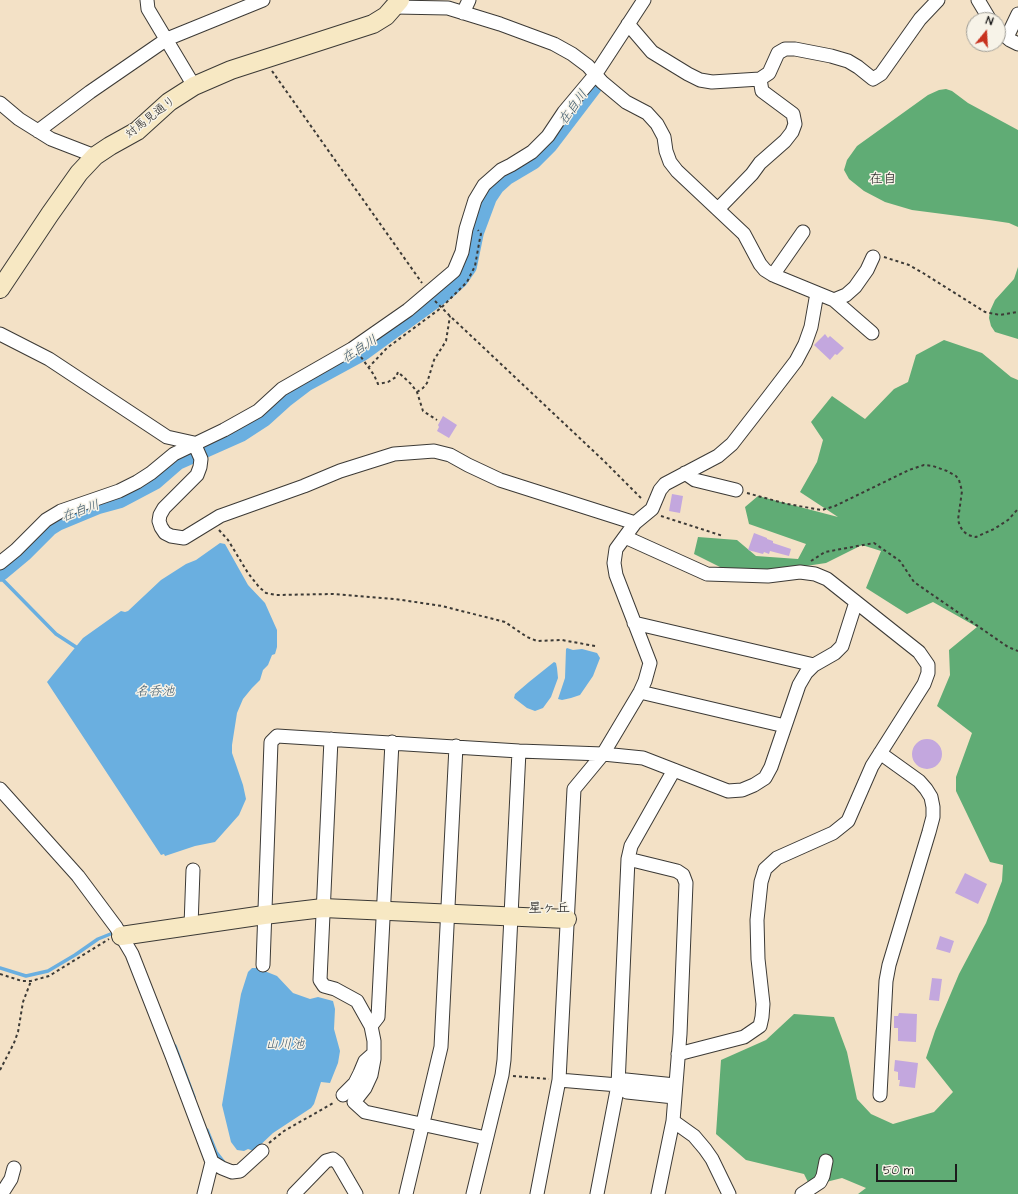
<!DOCTYPE html>
<meta charset="utf-8">
<style>
body{margin:0}
#map{position:relative;width:1018px;height:1194px;overflow:hidden;background:#f3e1c6;font-family:"Architects Daughter",sans-serif}
canvas{display:block}
.north{position:absolute;left:966px;top:12px;width:40px;height:40px;box-sizing:border-box;background:#f7f3e8;border:1px solid #9f9d96;border-radius:50%;rotate:18deg;font-size:11px;font-weight:700;line-height:16px;text-align:center;color:#1c1c1c}
.north::after{content:'';display:block;margin:auto;width:14px;height:18px;background:#c8321e;clip-path:polygon(50% 0,100% 100%,50% 72%,0 100%)}
.scale{position:absolute;left:876px;top:1164px;width:81px;height:18px;box-sizing:border-box;border:2px solid #1c1c1c;border-top:0;padding-left:5px;font-size:12px;line-height:14px;white-space:nowrap;color:#1c1c1c;-webkit-text-stroke:3px #f7f3e8;paint-order:stroke}
</style>
<div id="map">
<canvas width="1018" height="1194"></canvas>
<div class="north">N</div>
<div class="scale">50 m</div>
</div>
<script>
const context = document.querySelector('canvas').getContext('2d');
context.lineJoin = 'round';
function fill(path, color) {
  context.fillStyle = color;
  context.fill(path, 'evenodd');
}
function toPath(rows) {
  const path = new Path2D();
  for (const r of rows) {
    if (r.length === 3) {
      path.moveTo(r[0] + r[2], r[1]);
      path.arc(r[0], r[1], r[2], 0, 2 * Math.PI);
      continue;
    }
    path.moveTo(r[0], r[1]);
    for (let i = 2; i < r.length; i += 2) path.lineTo(r[i], r[i + 1]);
  }
  return path;
}
function trace(path, color, width, dash) {
  context.strokeStyle = color;
  context.lineWidth = width;
  context.lineCap = dash ? 'butt' : 'round';
  context.setLineDash(dash || []);
  context.stroke(path);
}
function write(font, color, halo, rows, align = 'center') {
  context.font = font + ' "Architects Daughter","Klee One",sans-serif';
  context.lineWidth = 3;
  context.setLineDash([]);
  context.textBaseline = 'middle';
  context.strokeStyle = halo;
  context.fillStyle = color;
  for (const [text, x, y, turn = 0] of rows) {
    context.save();
    context.translate(x, y);
    context.rotate((+turn || 0) * Math.PI / 180);
    context.textAlign = isNaN(turn) ? turn : align;
    if (halo) context.strokeText(text, 0, 0);
    context.fillText(text, 0, 0);
    context.restore();
  }
}
fill(toPath([
 [946,89,952,91,968,103,1018,130,1018,227,1009,223,989,220,912,210,885,202,864,191,849,179,844,170,847,160,857,146,928,95,939,90],
 [1018,267,1018,339,995,332,991,326,989,318,990,311,995,300,1014,279],
 [944,340,982,353,1011,377,1018,380,1018,1194,858,1194,866,1188,842,1178,810,1186,804,1174,746,1160,716,1134,721,1060,766,1040,794,1014,834,1017,847,1052,857,1099,871,1114,893,1124,934,1112,953,1092,926,1058,935,1031,959,974,986,923,1002,881,1003,865,990,862,956,791,956,777,972,733,937,706,950,675,949,650,977,627,933,602,907,614,866,588,881,551,862,545,826,563,772,571,724,569,694,554,698,537,737,540,756,556,798,559,806,544,749,524,745,507,758,496,838,517,800,492,817,462,823,440,811,422,832,396,865,419,894,389,908,382,916,355]
]), '#60ac75');
fill(toPath([
 [220,543,225,544,248,585,265,603,277,630,277,647,275,654,272,655,268,665,263,670,260,680,252,688,243,699,237,713,232,745,232,753,243,785,246,799,239,815,215,842,195,846,165,856,164,854,161,855,47,682,83,638,121,611,125,612,128,611,161,580,186,564,196,560],
 [567,648,573,650,582,649,597,653,600,658,593,676,580,695,571,698,562,700,558,699,565,678,566,649],
 [554,662,556,663,557,668,558,678,551,697,543,708,535,711,527,708,514,698,515,694,529,682],
 [252,968,257,968,277,976,293,993,310,999,318,997,333,1001,335,1009,334,1029,340,1051,338,1063,330,1083,321,1082,314,1104,311,1108,273,1133,254,1151,248,1149,244,1151,237,1150,231,1142,222,1105,241,994,248,972]
]), '#6aafe0');
trace(toPath([
 [0,580,3,580,56,634,76,647],
 [0,968,26,976,48,971,75,955,98,939,113,933],
 [175,1046,194,1097],
 [207,1130,216,1152,226,1165]
]), '#6aafe0', 3.5);
trace(toPath([
 [0,571,24,551,49,526,57,521,98,504,120,498,154,480,177,460,240,432,263,417,284,398,305,382,362,351,446,290,458,279,467,266,474,232,487,197,495,185,505,176,532,160,548,144,593,85]
]), '#6aafe0', 20);
fill(toPath([
 [825,334,828,338,830,336,844,348,837,355,835,354,830,360,814,345],
 [443,416,457,425,449,438,437,431,439,427,438,425],
 [672,494,683,496,680,513,669,511],
 [754,533,767,538,767,539,773,541,773,543,791,549,789,556,770,551,769,554,764,552,763,554,748,550],
 [927,754,15],
 [965,873,987,884,978,904,955,893],
 [940,936,954,941,950,953,936,949],
 [932,978,942,979,939,1001,929,1000],
 [899,1013,917,1014,916,1042,898,1041,898,1028,894,1028,894,1016,898,1016],
 [895,1060,918,1063,915,1088,899,1086,900,1080,898,1080,898,1072,894,1071]
]), '#c3a7de');
const street = toPath([
 [147,0,148,9,194,86],
 [978,0,990,20],
 [395,7,448,8,500,24,554,44,572,54,588,66,602,82,626,102,647,113,657,124,664,137,666,151,670,162,677,171,744,234,760,264,765,270,773,275,834,300,872,333],
 [463,13,469,0],
 [628,24,652,52,688,74,700,80,712,82,760,79,769,73,778,53,785,49,795,49,831,56,848,61,858,67,873,79,881,74,920,19,938,0],
 [998,30,1010,40,1018,44],
 [1007,37,1018,14],
 [0,103,19,119,51,139,95,156],
 [38,131,90,92,167,39,263,0],
 [718,209,752,174,760,163,785,141,792,132,795,124,793,114,762,91,760,79],
 [773,275,803,232],
 [834,300,846,295,855,287,867,270,873,257],
 [0,334,49,359,167,437,194,443],
 [194,443,201,459,200,467,197,475,164,508,160,515,159,521,161,527,165,533,171,536,184,538,220,516,304,486,340,471,394,454,434,451,450,455,468,465,500,480,635,523],
 [685,473,695,480,736,490],
 [625,537,707,574,768,576,800,572,815,574,827,579,919,652,928,665,928,673,924,684,872,766,848,821,833,833,777,858,765,869,761,882,757,920,758,959,763,1004,762,1017,760,1026,744,1037,678,1054],
 [0,563,16,550,46,520,61,511,119,491,137,482,151,473,174,454,224,430,258,411,282,389,352,349,408,310,454,271,462,252,466,229,475,200,484,185,501,170,511,165,532,152,548,136,564,112,595,75,644,0],
 [634,623,814,665],
 [640,692,785,726],
 [331,739,320,980,324,986,335,989,357,1001,371,1026,374,1041,374,1059,371,1075,365,1088,354,1102,365,1112,486,1138],
 [880,753,919,781,926,789,931,797,933,807,933,817,929,832,889,965,886,981,880,1095],
 [0,789,78,876,116,927,132,954,172,1056,212,1162,204,1194],
 [628,859,677,871,683,875,686,883,680,1034,673,1121,658,1194],
 [191,926,193,870],
 [263,965,271,742,277,736,519,751,603,754,643,758,728,791,742,790,754,785,765,778,771,767,799,685,806,673,814,665,835,653,842,646,856,602],
 [371,1026,378,1017,392,742],
 [559,1080,618,1085,627,1092,674,1097],
 [618,1085,626,1080,675,1085],
 [343,1095,355,1083,360,1073,365,1061,374,1053],
 [673,1121,694,1136,705,1149,712,1159,729,1194],
 [212,1162,222,1168,232,1172,240,1171,262,1151],
 [0,1194,4,1190,11,1179,14,1168],
 [294,1194,326,1161,333,1159,338,1163,356,1194],
 [406,1194,441,1047,456,746],
 [473,1194,502,1075,504,1060,519,751],
 [537,1194,559,1080,574,789,603,754,640,692,645,681,650,663,616,575,614,563,616,549,635,523,652,509,660,490,665,484,718,456,732,444,770,395,796,361,805,344,811,327,817,293],
 [597,1194,618,1085,628,859,631,846,674,770],
 [802,1194,820,1182,823,1176,826,1161]
]);
const secondary = toPath([
 [0,289,50,214,79,173,95,156,110,146,137,131,169,102,194,86,231,70,373,24,386,16,400,0],
 [121,936,264,915,323,908,567,919]
]);
trace(street, '#3c3a36', 15);
trace(secondary, '#3c3a36', 20);
trace(toPath([
 [272,71,422,283],
 [884,257,909,265,923,273,985,312,1000,315,1018,312],
 [435,301,450,316,604,461,643,500],
 [361,357,374,375,378,384,388,382,396,377,398,372,411,384,417,392,423,411,437,420],
 [368,368,387,348,441,308,467,282,475,266,480,238,481,234,478,230],
 [417,392,423,388,427,383,434,360,446,341,450,316],
 [747,493,787,504,822,510,835,506,909,470,924,465,933,466,947,471,956,476,959,480,962,491,958,520,960,526,963,531,968,535,976,537,994,529,1008,520,1018,509],
 [661,516,723,536],
 [219,530,228,540,248,573,259,587,266,593,276,595,333,594,395,599,442,606,505,622,527,637,537,641,562,640,595,646],
 [811,561,825,552,874,543,900,561,914,582,1008,647,1018,651],
 [0,974,22,981,31,981,49,976,109,939],
 [0,1070,14,1043,18,1032,23,1002,31,981],
 [513,1076,549,1079],
 [269,1143,284,1131,335,1102]
]), '#3c3a36', 2, [3, 3]);
trace(street, '#fff', 13);
trace(secondary, '#f7e8c3', 18);
write('12px', '#1c1c1c', '#f7f3e8', [
 ["対馬見通り",151,118,-38]
]);
write('italic 13px', '#3b576a', '#f7f3e8', [
 ["在自川",574,108,-54],
 ["在自川",360,350,-32],
 ["在自川",81,512,-20],
 ["名呑池",155,692],
 ["山川池",285,1045]
]);
write('14px', '#1c1c1c', '#f7f3e8', [
 ["在自",883,180],
 ["星ヶ丘",549,909]
]);
</script>
